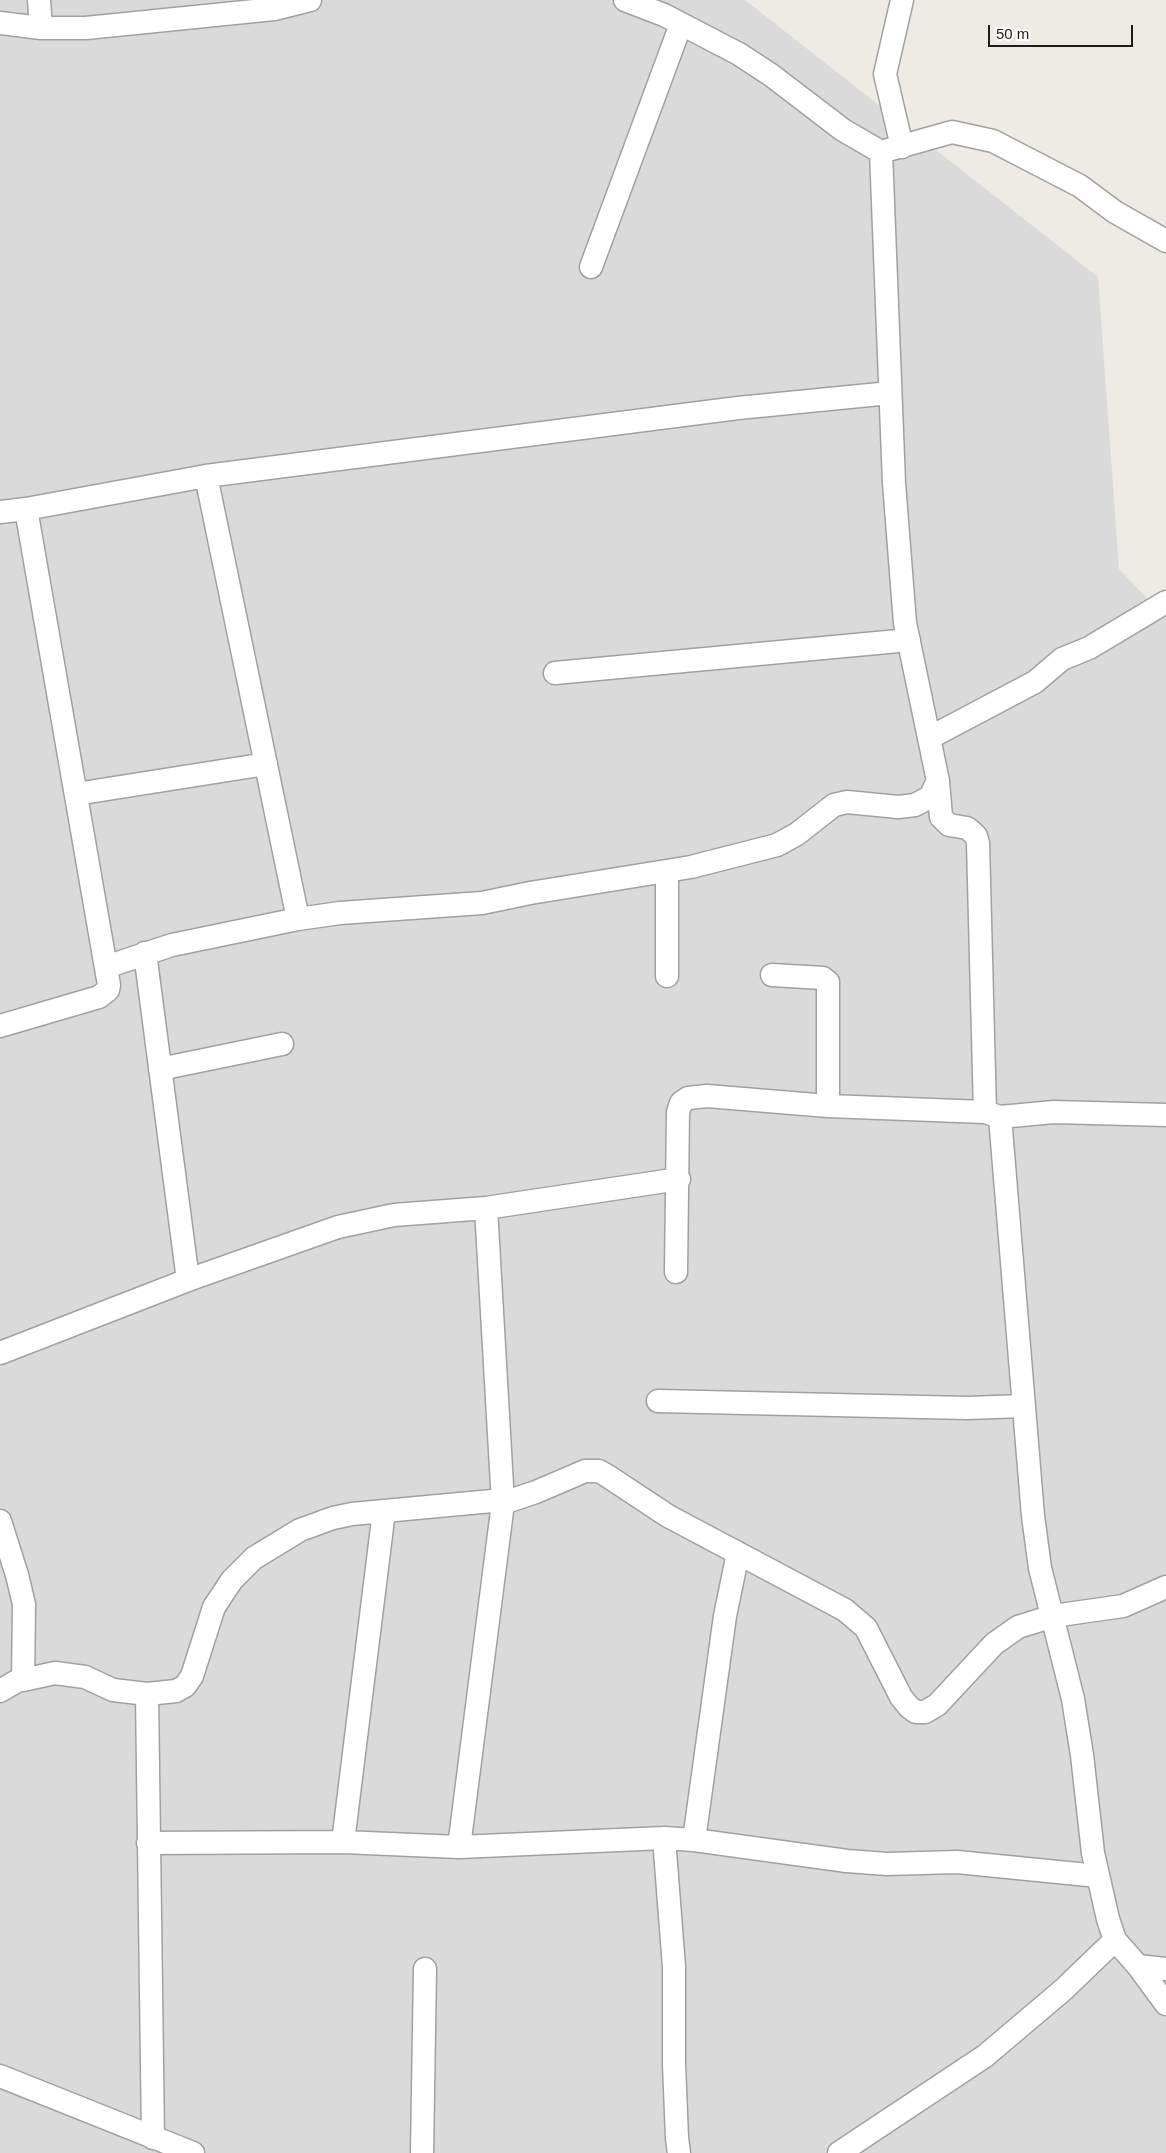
<!DOCTYPE html>
<style>
body{margin:0}
#map{position:relative;width:1166px;height:2153px;overflow:hidden;background:#eeebe4;font-family:Helvetica,sans-serif}
canvas{display:block}
.scale{position:absolute;left:988px;top:25px;width:145px;height:22px;box-sizing:border-box;border:2px solid #1d1d1d;border-top:0;padding-left:6px;font-size:15px;line-height:18px;white-space:nowrap;color:#1d1d1d;-webkit-text-stroke:4px #fff;paint-order:stroke}
</style>
<div id="map">
<canvas width="1166" height="2153"></canvas>
<div class="scale">50 m</div>
</div>
<script>
const context = document.querySelector('canvas').getContext('2d');
context.lineJoin = 'round';
function fill(path, color) {
  context.fillStyle = color;
  context.fill(path, 'evenodd');
}
function toPath(rows) {
  const path = new Path2D();
  for (const r of rows) {
    path.moveTo(r[0], r[1]);
    for (let i = 2; i < r.length; i += 2) path.lineTo(r[i], r[i + 1]);
  }
  return path;
}
function trace(path, color, width, dash) {
  context.strokeStyle = color;
  context.lineWidth = width;
  context.lineCap = dash ? 'butt' : 'round';
  context.setLineDash(dash || []);
  context.stroke(path);
}
fill(toPath([
 [0,0,745,0,1098,277,1119,569,1166,618,1166,2153,0,2153]
]), '#dbdada');
const minor = toPath([
 [39,0,41,28],
 [625,0,664,15,739,54,771,75,843,130,881,152,952,132,993,141,1080,186,1115,212,1166,241],
 [902,0,885,74,902,147],
 [0,23,41,28,86,28,274,9,310,0],
 [881,152,894,483,905,623,938,781,941,817,949,825,967,828,972,832,976,836,978,843,985,1112],
 [591,267,681,24],
 [206,476,298,919],
 [0,512,26,509,206,476,738,408,890,393],
 [555,673,909,640],
 [929,738,1035,682,1062,659,1089,648,1166,602],
 [76,794,266,764],
 [667,871,667,976],
 [145,953,188,1280],
 [106,967,172,945,298,919,340,913,482,903,530,893,691,867,777,845,797,834,834,805,847,802,898,807,915,805,930,797,938,781],
 [772,975,823,978,828,982,828,1106],
 [0,1026,99,997,108,990,109,985,26,509],
 [160,1069,282,1044],
 [1000,1117,1033,1516,1040,1568,1073,1699,1082,1755,1093,1853,1108,1919,1115,1940,1138,1966,1166,2004],
 [676,1272,678,1112,681,1103,688,1098,707,1096,828,1106,985,1112,1000,1117,1054,1112,1166,1115],
 [0,1353,188,1280,338,1227,394,1215,486,1208,679,1179],
 [658,1401,967,1408,1024,1406],
 [0,1521,17,1575,24,1604,23,1680],
 [0,1691,22,1678,23,1680,55,1673,85,1677,113,1690,147,1694,176,1691,185,1686,192,1676,214,1607,232,1580,254,1558,300,1530,333,1518,352,1514,492,1501,503,1503,536,1492,585,1471,599,1471,606,1475,668,1516,845,1610,866,1628,901,1697,909,1707,916,1712,925,1712,937,1705,994,1644,1018,1627,1053,1616,1123,1606,1166,1587],
 [147,1694,153,2138],
 [664,1838,674,1967,674,2064,677,2138,679,2153],
 [694,1840,725,1616,738,1553],
 [343,1842,384,1511],
 [148,1843,343,1842,459,1847,664,1838,694,1840,847,1861,887,1864,957,1862,1098,1876],
 [459,1847,503,1503,486,1208],
 [1138,1966,1166,1969],
 [0,2076,193,2153],
 [422,2153,425,1969],
 [839,2153,985,2056,1063,1990,1115,1940]
]);
trace(minor, '#a1a1a1', 25);
trace(minor, '#fff', 22);
</script>
